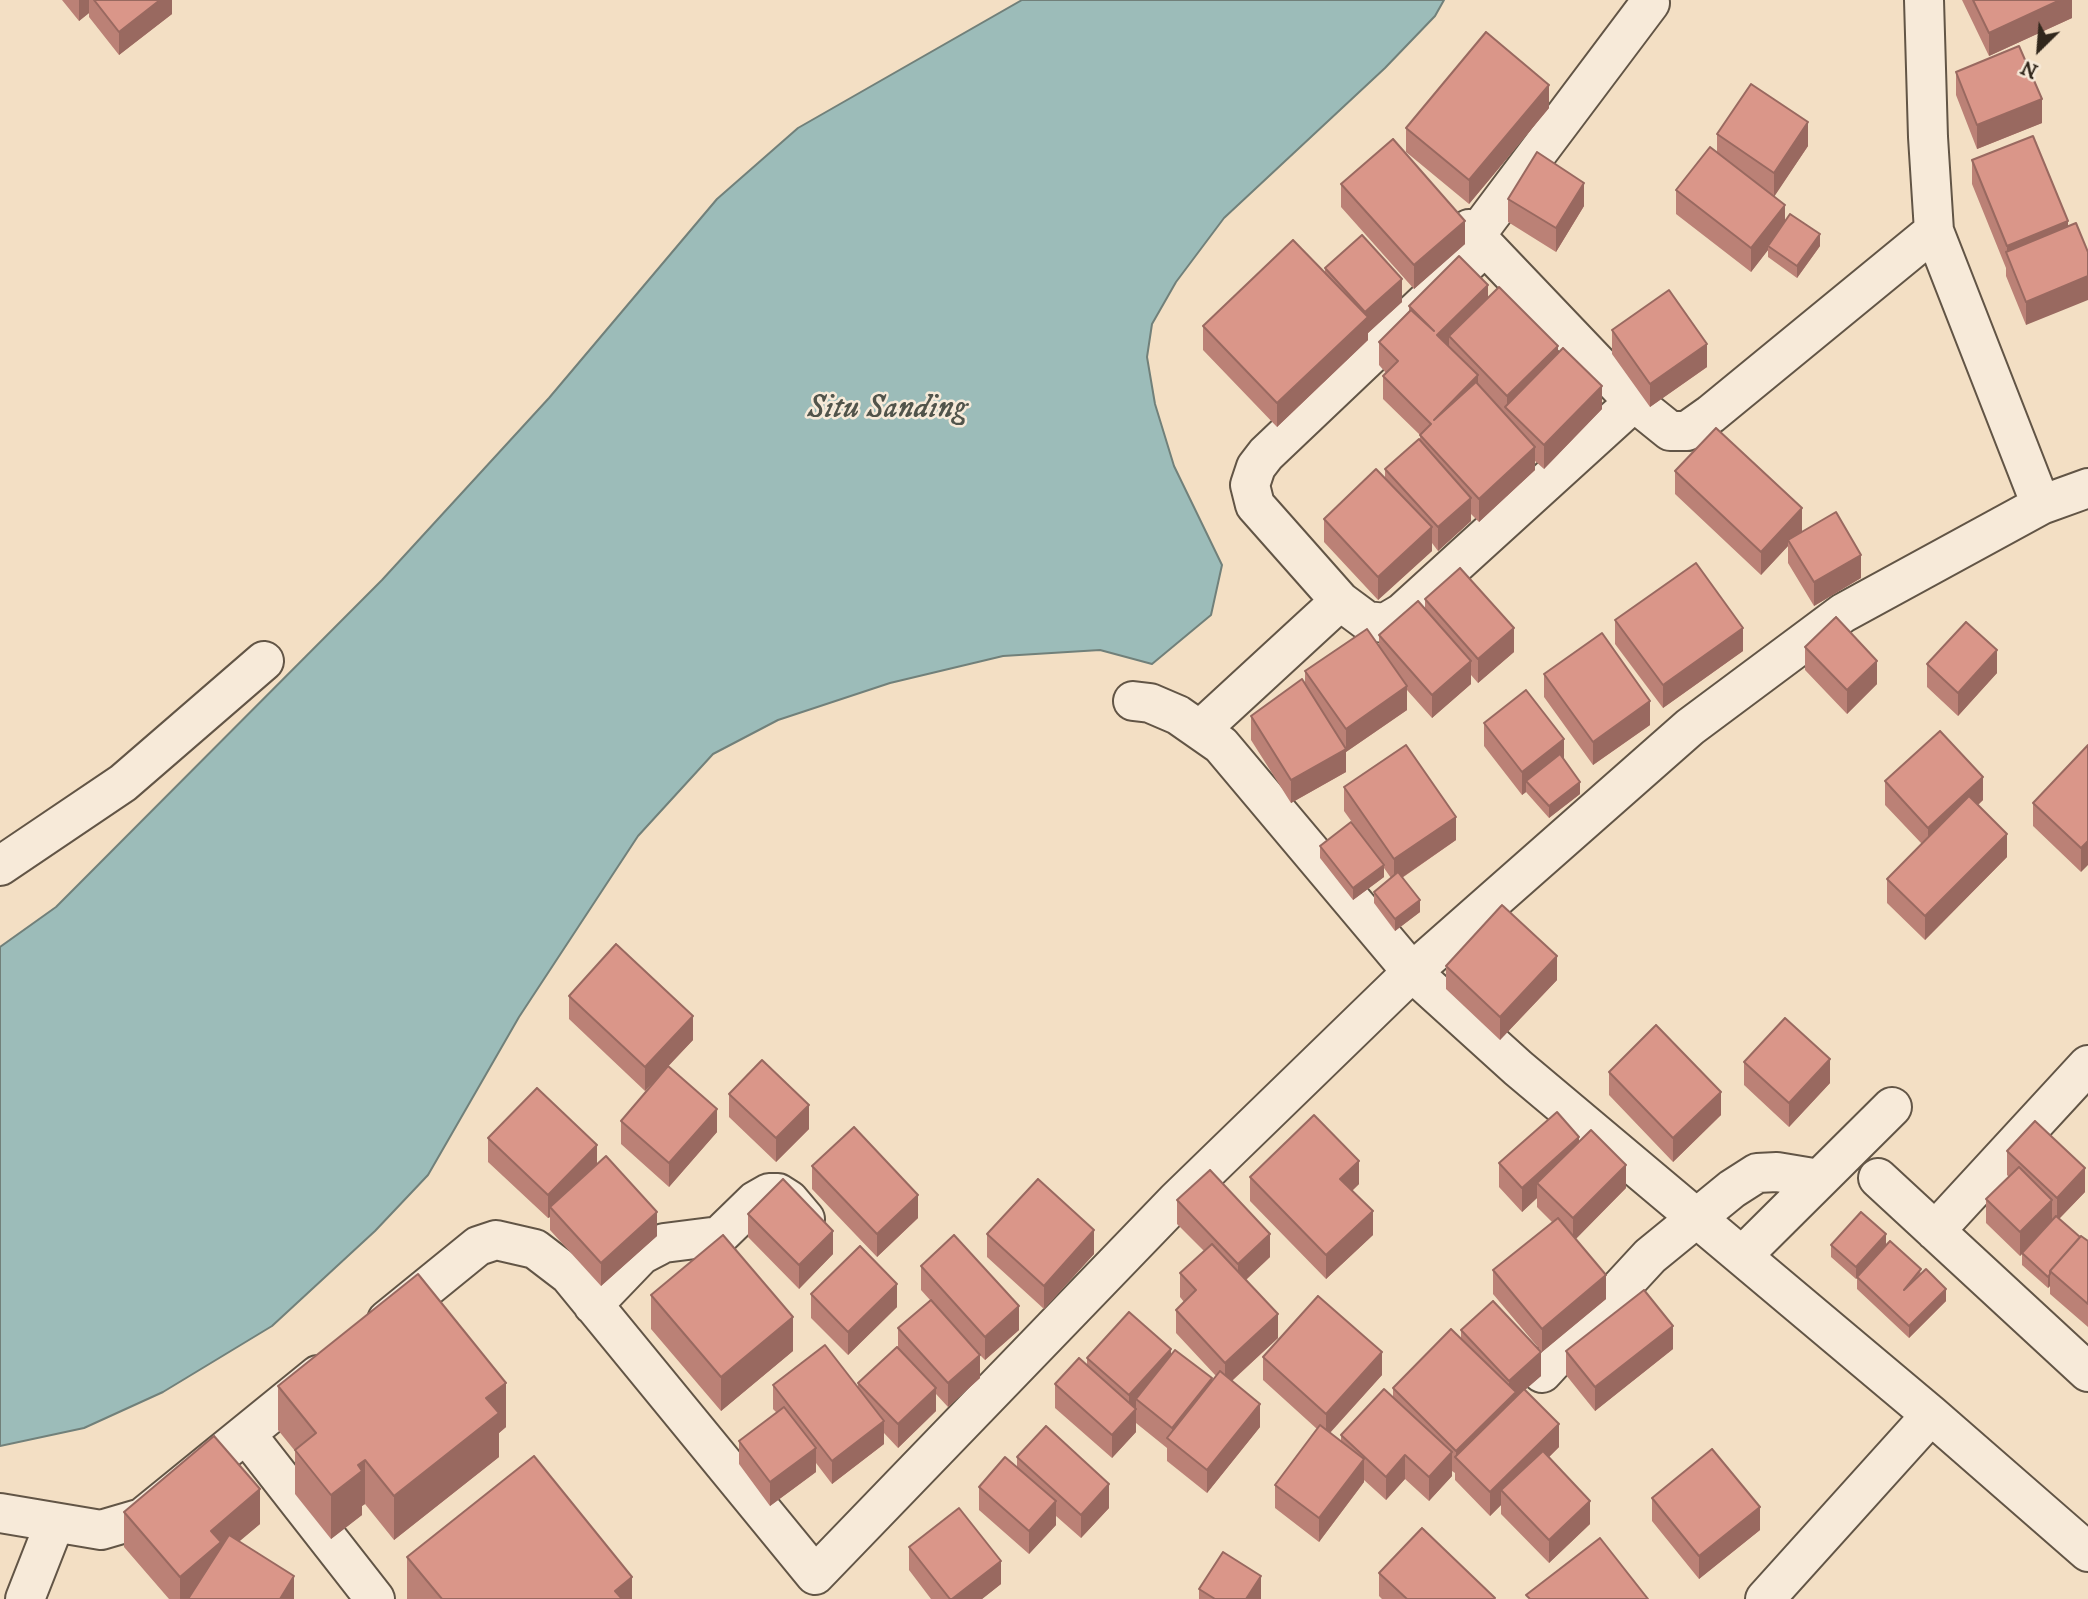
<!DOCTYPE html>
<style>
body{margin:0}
#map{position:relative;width:2088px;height:1599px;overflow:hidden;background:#f3dfc4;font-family:"IM FELL DW Pica",serif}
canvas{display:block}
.north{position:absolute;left:2004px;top:14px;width:70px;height:70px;-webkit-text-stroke:5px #f7ead9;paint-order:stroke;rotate:205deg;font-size:19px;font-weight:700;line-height:28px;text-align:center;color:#31271c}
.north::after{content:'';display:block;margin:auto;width:24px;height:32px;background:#31271c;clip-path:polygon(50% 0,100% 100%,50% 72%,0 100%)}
</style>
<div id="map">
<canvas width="2088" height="1599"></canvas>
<div class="north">N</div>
</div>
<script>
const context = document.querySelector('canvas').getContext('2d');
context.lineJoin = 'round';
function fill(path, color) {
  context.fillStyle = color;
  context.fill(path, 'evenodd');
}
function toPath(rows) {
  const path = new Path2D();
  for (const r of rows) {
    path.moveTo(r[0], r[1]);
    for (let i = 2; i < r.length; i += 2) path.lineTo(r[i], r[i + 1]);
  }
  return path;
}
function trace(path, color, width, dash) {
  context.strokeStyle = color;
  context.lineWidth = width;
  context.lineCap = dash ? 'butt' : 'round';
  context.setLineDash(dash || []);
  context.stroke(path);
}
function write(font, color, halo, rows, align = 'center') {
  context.font = font + ' "IM FELL DW Pica",serif';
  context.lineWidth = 5;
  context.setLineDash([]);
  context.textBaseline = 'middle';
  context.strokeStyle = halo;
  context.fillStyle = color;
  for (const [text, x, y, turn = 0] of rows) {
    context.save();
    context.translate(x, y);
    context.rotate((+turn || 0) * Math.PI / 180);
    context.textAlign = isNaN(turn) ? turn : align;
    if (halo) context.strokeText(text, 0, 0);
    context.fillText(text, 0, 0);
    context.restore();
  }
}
const water = toPath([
 [1022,0,1444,0,1435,16,1385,68,1224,218,1176,282,1152,324,1147,357,1155,404,1174,466,1222,565,1211,615,1152,664,1100,650,1003,656,890,683,778,720,713,754,638,836,519,1017,428,1175,375,1231,272,1326,163,1392,84,1428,0,1446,0,947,56,907,382,580,549,398,717,199,798,128,1022,0]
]);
fill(water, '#9cbcb9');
trace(water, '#71807a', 2);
const minor = toPath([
 [1924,0,1928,137,1934,231,2041,505],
 [1469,229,1634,402,1670,431,1687,431,1711,414,1934,231],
 [1475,236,1650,3],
 [1484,247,1266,454,1256,467,1250,485,1255,505,1340,601,1367,621,1385,623,1402,613,1634,402],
 [1133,701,1150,703,1178,715,1221,745,1412,972,1518,1068,1931,1415,2088,1552],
 [1201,729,1340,601],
 [0,866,123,783,264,661],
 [1878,1178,2088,1372],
 [1935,1231,2088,1065],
 [1742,1256,1892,1107],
 [593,1305,641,1255,664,1243,719,1236,755,1201,769,1193,778,1193,789,1200,805,1219],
 [387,1320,478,1246,496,1240,535,1249,569,1275,815,1575,1176,1201,1412,972,1690,727,1843,613,2041,505,2088,488],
 [1542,1373,1650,1256,1732,1189,1757,1173,1777,1172,1819,1179],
 [246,1434,375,1599],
 [0,1513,101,1530,142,1518,318,1375],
 [25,1599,54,1525],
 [1765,1599,1931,1415]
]);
trace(minor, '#625546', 42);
trace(minor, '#f7ead9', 38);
fill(toPath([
 [62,0,172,0,172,14,119,55,89,17,89,13,79,21],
 [1962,0,2072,0,2072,18,1989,56],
 [1956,72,2042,123,1977,149,1956,95],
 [1549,108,1469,204,1406,152,1406,128],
 [1717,134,1808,146,1774,196,1785,222,1820,246,1797,278,1768,257,1768,250,1751,272,1676,214,1676,190,1717,152],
 [1972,160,2068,226,2026,325,2006,276,2006,268,1972,184],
 [1341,184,1465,244,1414,289,1341,207],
 [1508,199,1584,206,1556,252,1508,222],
 [1325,268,1402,302,1368,333,1368,340,1277,427,1203,350,1203,326,1325,273],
 [1488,298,1558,353,1602,409,1544,469,1535,461,1535,470,1479,522,1471,514,1471,521,1438,551,1432,543,1432,551,1378,600,1324,542,1324,519,1385,479,1385,469,1420,440,1420,435,1383,399,1383,376,1386,373,1379,365,1379,342,1409,311,1409,306],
 [1612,330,1707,367,1650,407,1612,354],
 [1675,471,1802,532,1861,578,1814,606,1788,563,1788,546,1761,575,1675,494],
 [1425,599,1514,652,1478,683,1471,675,1471,684,1432,718,1407,690,1407,710,1346,752,1346,772,1291,803,1251,740,1251,716,1305,684,1305,671,1379,647,1379,635,1425,608],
 [1615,620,1743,651,1663,708,1615,644],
 [1805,647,1877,684,1847,714,1805,670],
 [1927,664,1997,673,1958,716,1927,687],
 [1544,674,1650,725,1593,765,1544,697],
 [1484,723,1580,794,1549,818,1526,792,1522,795,1484,746],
 [2088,745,2081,872,2033,826,2033,803],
 [1885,781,1983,800,1978,805,2007,857,1925,940,1887,903,1887,879,1922,844,1885,805],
 [1344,787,1456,840,1402,878,1420,912,1395,931,1374,903,1374,892,1391,878,1384,868,1384,877,1353,900,1320,858,1320,846,1367,843,1344,811],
 [1446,966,1557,980,1500,1040,1446,989],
 [569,996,693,1040,668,1066,717,1132,669,1187,621,1144,621,1121,667,1068,645,1091,569,1019],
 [1744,1062,1830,1083,1789,1127,1744,1085],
 [1609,1072,1721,1115,1673,1162,1609,1095],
 [729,1094,809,1129,776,1162,729,1117],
 [488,1138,597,1164,657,1236,601,1286,550,1230,550,1217,548,1218,488,1162],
 [1579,1141,1626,1188,1575,1239,1606,1299,1542,1352,1493,1294,1493,1270,1552,1222,1537,1207,1537,1198,1522,1212,1499,1187,1499,1163],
 [2007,1151,2085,1192,2059,1219,2080,1237,2088,1241,2088,1327,2050,1294,2050,1286,2048,1288,2022,1265,2022,1254,2020,1256,1986,1223,1986,1199,2009,1177,2007,1175],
 [812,1166,918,1218,877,1257,812,1189],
 [1250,1177,1359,1184,1352,1191,1373,1235,1326,1279,1250,1201],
 [1177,1200,1270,1257,1246,1280,1278,1338,1232,1381,1260,1427,1207,1493,1167,1461,1167,1448,1136,1423,1136,1411,1136,1432,1112,1458,1055,1408,1055,1384,1087,1365,1087,1358,1171,1355,1212,1381,1216,1376,1176,1333,1176,1310,1184,1302,1180,1297,1180,1273,1204,1251,1177,1224],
 [748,1214,833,1254,799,1289,748,1237],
 [987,1234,1094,1254,1044,1309,987,1257],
 [1831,1245,1886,1245,1921,1273,1946,1301,1909,1338,1857,1289,1857,1278,1856,1279,1831,1257],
 [921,1266,1019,1330,985,1360,980,1355,980,1378,948,1407,936,1394,936,1411,898,1448,884,1433,884,1444,832,1484,816,1463,816,1472,770,1506,739,1464,739,1441,777,1413,773,1409,773,1385,858,1388,858,1383,898,1349,898,1328,930,1300,921,1290],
 [811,1294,897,1307,848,1355,811,1318],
 [651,1295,793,1351,721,1411,651,1329],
 [1461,1330,1541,1376,1525,1389,1559,1447,1549,1457,1590,1524,1549,1563,1501,1514,1501,1505,1490,1516,1455,1480,1455,1473,1452,1471,1452,1476,1429,1501,1405,1479,1386,1500,1364,1480,1364,1482,1319,1542,1275,1508,1275,1485,1317,1429,1263,1380,1263,1357,1382,1375,1330,1433,1341,1441,1341,1435,1393,1398,1393,1388,1461,1339],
 [1673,1349,1595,1411,1566,1375,1566,1351],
 [278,1386,506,1427,499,1433,499,1457,394,1540,365,1504,362,1506,362,1515,331,1539,295,1494,295,1451,278,1430],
 [1017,1457,1109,1508,1081,1538,1056,1516,1056,1525,1029,1554,979,1510,979,1487,1017,1467],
 [1652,1498,1760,1530,1699,1579,1652,1521],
 [124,1512,260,1524,239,1541,294,1599,169,1599,124,1547],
 [909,1547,1001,1584,982,1599,931,1599,909,1570],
 [407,1557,632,1599,407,1599],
 [1379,1573,1495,1599,1382,1599,1379,1596],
 [1199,1589,1261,1599,1199,1599]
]), '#bb8176');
fill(toPath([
 [79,0,89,0,89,13,79,21],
 [160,0,172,0,172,14,119,55,119,32],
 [2060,0,2072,0,2072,18,1989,56,1989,33],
 [1549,85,1549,108,1469,204,1469,180],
 [2042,99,2042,123,1977,149,1977,125],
 [1808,122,1808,146,1774,197,1774,173],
 [1584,183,1584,206,1556,252,1556,228],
 [1785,205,1785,229,1768,246,1768,250,1751,272,1751,248],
 [1465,221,1465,244,1414,289,1414,265],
 [2068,221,2068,244,2007,253,2007,246],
 [1820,234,1820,246,1797,278,1797,266],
 [2088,276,2088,300,2026,325,2026,302],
 [1402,279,1402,302,1368,333,1368,340,1277,427,1277,403,1365,319,1365,312],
 [1488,285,1488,308,1449,336,1449,347,1437,335],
 [1707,344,1707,367,1650,407,1650,384],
 [1558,346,1558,370,1507,410,1507,396],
 [1478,375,1478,399,1434,420],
 [1602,386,1602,409,1544,469,1544,445],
 [1535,447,1535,470,1479,522,1479,499],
 [1471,498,1471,521,1438,551,1438,527],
 [1802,508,1802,532,1788,540,1788,546,1761,575,1761,552],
 [1432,527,1432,551,1378,600,1378,577],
 [1861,555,1861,578,1814,606,1814,582],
 [1514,628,1514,652,1478,683,1478,659],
 [1743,628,1743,651,1663,708,1663,685],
 [1997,650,1997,673,1958,716,1958,693],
 [1471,661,1471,684,1432,718,1432,695],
 [1877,661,1877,684,1847,714,1847,690],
 [1407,686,1407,710,1346,752,1346,772,1291,803,1291,780,1346,749,1346,729],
 [1650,701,1650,725,1593,765,1593,742],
 [1564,739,1564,762,1526,781,1526,792,1522,795,1522,772],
 [1983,777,1983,800,1928,851,1928,828],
 [1580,782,1580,794,1549,818,1549,806],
 [1456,817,1456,840,1394,883,1394,859],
 [2007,834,2007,857,1925,940,1925,916],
 [2088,841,2088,865,2081,872,2081,848],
 [1384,865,1384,877,1353,900,1353,888],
 [1420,900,1420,912,1395,931,1395,919],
 [1557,956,1557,980,1500,1040,1500,1017],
 [693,1016,693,1040,645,1091,645,1067],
 [1830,1059,1830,1083,1789,1127,1789,1103],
 [1721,1092,1721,1115,1673,1162,1673,1138],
 [809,1105,809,1129,776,1162,776,1138],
 [717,1109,717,1132,669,1187,669,1163],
 [1579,1137,1579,1161,1537,1183,1537,1198,1522,1212,1522,1188],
 [597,1145,597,1168,550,1207,550,1217,548,1218,548,1195],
 [1359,1161,1359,1184,1340,1202,1340,1179],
 [1626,1165,1626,1188,1573,1242,1573,1218],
 [2085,1168,2085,1192,2057,1221,2057,1198],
 [918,1195,918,1218,877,1257,877,1234],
 [2052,1200,2052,1223,2020,1256,2020,1232],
 [1373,1211,1373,1235,1326,1279,1326,1255],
 [657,1212,657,1236,601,1286,601,1263],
 [1094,1230,1094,1254,1044,1309,1044,1286],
 [833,1231,833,1254,799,1289,799,1265],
 [1270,1234,1270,1257,1238,1287,1238,1264],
 [1886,1234,1886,1246,1856,1279,1856,1267],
 [2050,1274,2050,1286,2048,1288,2048,1277],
 [1606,1275,1606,1299,1542,1352,1542,1329],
 [897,1284,897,1307,848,1355,848,1332],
 [1946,1289,1946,1301,1909,1338,1909,1326],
 [1019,1306,1019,1330,985,1360,985,1337],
 [1278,1314,1278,1338,1225,1387,1225,1363],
 [793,1317,793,1351,721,1411,721,1377],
 [1673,1326,1673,1349,1595,1411,1595,1387],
 [1171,1349,1171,1373,1136,1399,1136,1432,1112,1458,1112,1435,1129,1416,1129,1395],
 [1382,1352,1382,1375,1326,1437,1326,1414],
 [1541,1352,1541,1376,1516,1398,1456,1458,1456,1451,1509,1398,1509,1381],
 [980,1355,980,1378,948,1407,948,1383],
 [1212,1378,1212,1401,1172,1442,1172,1428],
 [506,1383,506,1427,499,1433,499,1457,394,1540,394,1496,486,1398],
 [936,1388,936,1411,898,1448,898,1424],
 [1260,1404,1260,1427,1207,1493,1207,1470],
 [884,1421,884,1444,832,1484,832,1461],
 [1559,1424,1559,1447,1508,1498,1501,1490,1501,1505,1490,1516,1490,1492],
 [816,1448,816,1472,770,1506,770,1482],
 [1452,1452,1452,1476,1429,1501,1429,1477],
 [1405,1455,1405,1479,1386,1500,1386,1477],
 [1364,1459,1364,1482,1319,1542,1319,1518],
 [365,1460,365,1504,362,1506,362,1515,331,1539,331,1495,358,1465],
 [1109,1484,1109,1508,1081,1538,1081,1515],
 [260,1489,260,1524,221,1557,194,1599,180,1599,180,1577,211,1531],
 [1056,1501,1056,1525,1029,1554,1029,1531],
 [1590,1501,1590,1524,1549,1563,1549,1540],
 [1760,1507,1760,1530,1699,1579,1699,1556],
 [1001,1561,1001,1584,982,1599,952,1599],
 [294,1576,294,1599,280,1599],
 [1261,1576,1261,1599,1246,1599],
 [632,1577,632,1599,615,1599,615,1591]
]), '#996960');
const building = toPath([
 [94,0,160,0,119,32,94,0],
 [1973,0,2060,0,1989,33,1973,0],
 [1486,32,1549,85,1469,180,1406,128,1486,32],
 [2019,46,2042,99,1977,125,1956,72,2019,46],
 [1751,84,1808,122,1774,173,1717,134,1751,84],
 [2033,136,2068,221,2007,246,1972,160,2033,136],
 [1393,139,1465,221,1414,265,1341,184,1393,139],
 [1710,147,1785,205,1751,248,1676,190,1710,147],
 [1537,152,1584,183,1556,228,1508,199,1537,152],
 [1790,214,1820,234,1797,266,1768,246,1790,214],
 [2076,223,2088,252,2088,276,2026,302,2006,252,2076,223],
 [1362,235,1402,279,1365,312,1325,268,1362,235],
 [1293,240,1368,317,1277,403,1203,326,1293,240],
 [1459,256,1488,285,1437,335,1478,375,1434,420,1476,382,1535,447,1479,499,1420,435,1431,424,1383,376,1398,361,1379,342,1411,310,1434,331,1409,306,1459,256],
 [1499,287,1558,346,1507,396,1449,336,1499,287],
 [1669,290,1707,344,1650,384,1612,330,1669,290],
 [1563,348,1602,386,1544,445,1505,407,1563,348],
 [1716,428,1802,508,1761,552,1675,471,1716,428],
 [1419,439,1471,498,1438,527,1385,469,1419,439],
 [1376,469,1432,527,1378,577,1324,519,1376,469],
 [1836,512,1861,555,1814,582,1788,540,1836,512],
 [1696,563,1743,628,1663,685,1615,620,1696,563],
 [1460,568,1514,628,1478,659,1425,599,1460,568],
 [1418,601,1471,661,1432,695,1379,635,1418,601],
 [1836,617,1877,661,1847,690,1805,647,1836,617],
 [1966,622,1997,650,1958,693,1927,664,1966,622],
 [1367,629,1407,686,1346,729,1305,671,1367,629],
 [1602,633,1650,701,1593,742,1544,674,1602,633],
 [1302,679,1346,749,1291,780,1251,716,1302,679],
 [1526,690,1564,739,1522,772,1484,723,1526,690],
 [1940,731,1983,777,1928,828,1885,781,1940,731],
 [1406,745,1456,817,1394,859,1344,787,1406,745],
 [2088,745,2088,841,2081,848,2033,803,2088,745],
 [1560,754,1580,782,1549,806,1526,781,1560,754],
 [1969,796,2007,834,1925,916,1887,879,1969,796],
 [1351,822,1384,865,1353,888,1320,846,1351,822],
 [1398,872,1420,900,1395,919,1374,892,1398,872],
 [1502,905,1557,956,1500,1017,1446,966,1502,905],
 [616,944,693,1016,645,1067,569,996,616,944],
 [1785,1018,1830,1059,1789,1103,1744,1062,1785,1018],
 [1656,1025,1721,1092,1673,1138,1609,1072,1656,1025],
 [762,1060,809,1105,776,1138,729,1094,762,1060],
 [668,1066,717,1109,669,1163,621,1121,668,1066],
 [537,1088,597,1145,548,1195,488,1138,537,1088],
 [1557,1112,1579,1137,1522,1188,1499,1163,1557,1112],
 [1314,1115,1359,1161,1340,1179,1373,1211,1326,1255,1250,1177,1314,1115],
 [2035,1121,2085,1168,2057,1198,2007,1151,2035,1121],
 [854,1127,918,1195,877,1234,812,1166,854,1127],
 [1591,1130,1626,1165,1573,1218,1537,1183,1591,1130],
 [606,1156,657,1212,601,1263,550,1207,606,1156],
 [2019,1167,2052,1200,2020,1232,1986,1199,2019,1167],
 [1210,1170,1270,1234,1238,1264,1177,1200,1210,1170],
 [783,1179,833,1231,799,1265,748,1214,783,1179],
 [1038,1179,1094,1230,1044,1286,987,1234,1038,1179],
 [1861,1212,1886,1234,1856,1267,1831,1245,1861,1212],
 [2056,1216,2080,1237,2050,1271,2050,1274,2048,1277,2022,1253,2056,1216],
 [1558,1218,1606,1275,1542,1329,1493,1270,1558,1218],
 [723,1235,793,1317,721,1377,651,1295,723,1235],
 [954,1235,1019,1306,985,1337,921,1266,954,1235],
 [2081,1236,2088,1241,2088,1304,2050,1271,2081,1236],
 [1890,1241,1921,1269,1904,1290,1926,1269,1946,1289,1909,1326,1857,1277,1890,1241],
 [1212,1244,1278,1314,1225,1363,1176,1310,1196,1290,1180,1273,1212,1244],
 [860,1246,897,1284,848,1332,811,1294,860,1246],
 [418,1274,506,1383,486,1398,499,1413,394,1496,365,1460,358,1465,362,1471,331,1495,295,1450,316,1433,278,1386,418,1274],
 [1644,1290,1673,1326,1595,1387,1566,1351,1644,1290],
 [1318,1296,1382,1352,1326,1414,1263,1357,1318,1296],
 [931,1300,980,1355,948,1383,898,1328,931,1300],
 [1493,1301,1541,1352,1509,1381,1461,1330,1493,1301],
 [1129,1312,1171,1349,1129,1395,1087,1358,1129,1312],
 [1451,1329,1516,1392,1456,1451,1393,1388,1451,1329],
 [825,1345,884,1421,832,1461,773,1385,825,1345],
 [897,1347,936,1388,898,1424,858,1383,897,1347],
 [1175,1350,1212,1378,1172,1428,1136,1399,1175,1350],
 [1079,1358,1136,1409,1112,1435,1055,1384,1079,1358],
 [1220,1371,1260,1404,1207,1470,1167,1438,1220,1371],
 [1384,1389,1452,1452,1429,1477,1405,1455,1386,1477,1341,1435,1384,1389],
 [1524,1389,1559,1424,1490,1492,1455,1457,1524,1389],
 [784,1407,816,1448,770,1482,739,1441,784,1407],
 [1320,1425,1364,1459,1319,1518,1275,1485,1320,1425],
 [1046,1426,1109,1484,1081,1515,1017,1457,1046,1426],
 [214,1436,260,1489,211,1531,221,1542,180,1577,124,1512,214,1436],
 [1712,1449,1760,1507,1699,1556,1652,1498,1712,1449],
 [1543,1451,1590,1501,1549,1540,1501,1490,1543,1451],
 [534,1456,632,1577,615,1591,622,1599,442,1599,407,1557,534,1456],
 [1005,1457,1056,1501,1029,1531,979,1487,1005,1457],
 [959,1508,1001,1561,952,1599,950,1599,909,1547,959,1508],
 [1422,1528,1495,1598,1494,1599,1407,1599,1379,1573,1422,1528],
 [229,1535,294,1576,280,1599,188,1599,229,1535],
 [1600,1538,1648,1599,1530,1599,1526,1595,1600,1538],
 [1223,1552,1261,1576,1246,1599,1215,1599,1199,1589,1223,1552]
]);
fill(building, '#da9689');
trace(building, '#996960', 2);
write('italic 32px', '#51544b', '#f7ead9', [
 ["Situ Sanding",887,410]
]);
</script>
